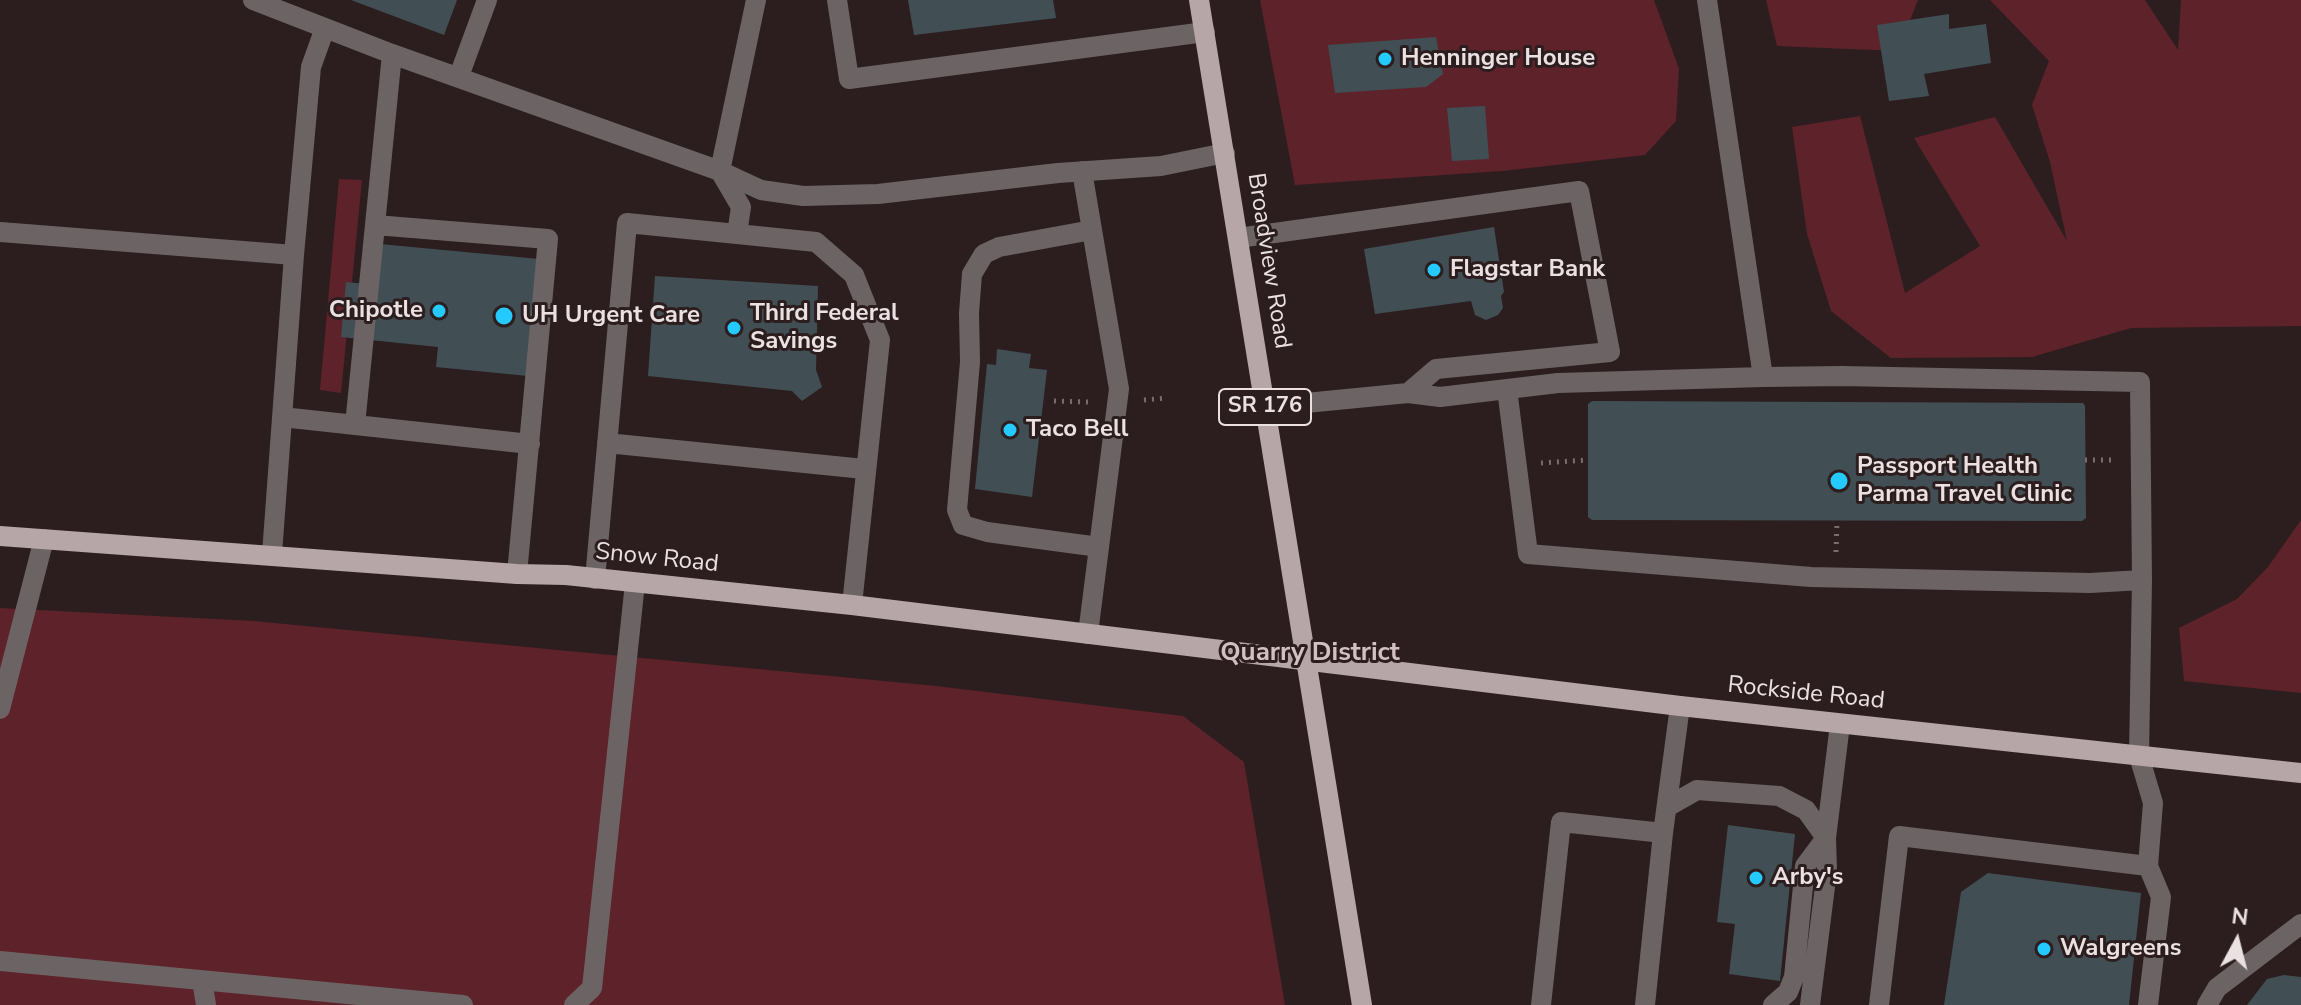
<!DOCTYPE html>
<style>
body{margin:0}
#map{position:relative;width:2301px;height:1005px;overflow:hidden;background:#2c1e1f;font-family:"Nunito Sans",sans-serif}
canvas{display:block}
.north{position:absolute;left:2197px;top:901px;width:80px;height:80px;-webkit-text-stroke:6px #2c1e1f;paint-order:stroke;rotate:7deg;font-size:22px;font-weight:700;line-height:32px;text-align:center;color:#ebe1e2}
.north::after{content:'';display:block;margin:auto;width:28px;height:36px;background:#ebe1e2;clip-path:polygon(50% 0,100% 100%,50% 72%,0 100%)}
</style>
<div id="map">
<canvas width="2301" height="1005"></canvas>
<div class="north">N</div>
</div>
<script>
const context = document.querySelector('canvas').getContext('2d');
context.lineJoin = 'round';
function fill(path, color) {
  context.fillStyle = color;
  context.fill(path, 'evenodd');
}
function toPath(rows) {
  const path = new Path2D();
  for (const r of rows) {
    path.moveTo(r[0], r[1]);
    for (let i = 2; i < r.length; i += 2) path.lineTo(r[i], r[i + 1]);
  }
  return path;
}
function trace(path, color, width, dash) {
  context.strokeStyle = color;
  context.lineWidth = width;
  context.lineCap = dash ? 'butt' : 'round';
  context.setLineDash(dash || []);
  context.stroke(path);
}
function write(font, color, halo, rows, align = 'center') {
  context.font = font + ' "Nunito Sans",sans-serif';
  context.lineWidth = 6;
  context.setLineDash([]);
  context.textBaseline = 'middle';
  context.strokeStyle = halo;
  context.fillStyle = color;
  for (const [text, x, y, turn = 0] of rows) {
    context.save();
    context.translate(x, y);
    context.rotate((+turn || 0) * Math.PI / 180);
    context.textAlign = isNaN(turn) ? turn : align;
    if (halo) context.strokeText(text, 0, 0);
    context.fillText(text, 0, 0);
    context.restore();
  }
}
fill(toPath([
 [1260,0,1654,0,1679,69,1676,121,1645,155,1502,171,1295,185],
 [1766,0,1918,0,1898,51,1777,46],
 [1990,0,2145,0,2178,50,2181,0,2301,0,2301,326,2131,328,2032,357,1891,358,1831,311,1807,234,1792,127,1860,116,1905,293,1980,246,1914,138,1995,117,2067,241,2050,162,2032,105,2049,61],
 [339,179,362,180,341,393,320,390],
 [2301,520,2301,693,2184,681,2179,628,2237,599,2268,567],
 [0,608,253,621,936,686,1183,716,1244,762,1285,1005,0,1005]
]), '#5e222a');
fill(toPath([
 [351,0,457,0,444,35],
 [908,0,1053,0,1056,18,914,35],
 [1949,14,1949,29,1986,24,1991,63,1924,74,1929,96,1889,101,1877,25],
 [1436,37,1443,74,1426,87,1335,93,1328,45],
 [1485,106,1489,159,1452,161,1447,108],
 [1494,227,1504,292,1501,296,1503,308,1498,315,1486,320,1475,315,1471,301,1375,314,1364,249],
 [380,244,539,259,528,376,436,367,438,347,341,337,346,282,376,285],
 [655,276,818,286,816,370,822,387,802,401,792,391,648,376],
 [997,349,1031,354,1029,368,1047,370,1032,497,975,489,987,364,996,365],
 [1592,401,2083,403,2085,406,2086,518,2082,521,1592,520,1588,517,1588,404],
 [1728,825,1795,834,1780,981,1729,974,1735,924,1717,922],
 [1988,873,2141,893,2129,1005,1944,1005,1961,892],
 [2284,975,2301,977,2301,1005,2247,1005,2267,979]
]), '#414f55');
trace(toPath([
 [1144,400,1167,398],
 [1054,401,1090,402],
 [2085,460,2116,460],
 [1541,463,1588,460],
 [1836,552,1837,521]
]), '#796d6e', 5, [2, 6]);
trace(toPath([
 [253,0,392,54,720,171,761,190,803,196,878,194,1058,173,1161,166,1225,153],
 [837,0,849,79,1205,32],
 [1707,0,1763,377,1842,376,2140,382,2142,580,2139,756,2153,803,2148,866,2161,897,2148,1005],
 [392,54,375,225,548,239,517,574],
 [459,76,487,0],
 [1082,171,1119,389,1088,634],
 [1092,230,999,247,984,254,972,274,969,313,970,362,957,510,963,525,987,532,1099,547],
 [0,232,294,255,272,554],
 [737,234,816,242,854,275,880,340,852,605],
 [1238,238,1579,191,1610,352,1436,369,1408,393],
 [294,255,311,67,325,28],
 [1507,389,1528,554,1811,577,2090,583,2142,580],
 [1265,407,1408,393,1440,397,1558,383,1763,377],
 [282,417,530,444],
 [355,425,375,225],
 [607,443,864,469],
 [595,579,627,223,737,234,741,207,720,171,756,0],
 [0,709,44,539],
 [1667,807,1697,790,1779,796,1806,810,1826,838,1805,866,1794,977,1788,992,1773,1005],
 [0,961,463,1005],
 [202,980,206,1005],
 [574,1005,592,988,635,583],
 [1541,1005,1561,822,1663,833],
 [1645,1005,1663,833,1680,706],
 [1810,1005,1827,871,1826,838,1840,724],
 [1879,1005,1899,836,2148,866],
 [2207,1005,2217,988,2301,924]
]), '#6c6464', 20);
trace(toPath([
 [1199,0,1362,1005],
 [0,536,517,574,566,575,852,605,1680,706,2301,773]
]), '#b6a6a7', 20);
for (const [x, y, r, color] of [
 [1385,59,8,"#24c9fe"],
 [1434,270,8,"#24c9fe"],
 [439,311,8,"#24c9fe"],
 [504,316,10,"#24c9fe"],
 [734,328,8,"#24c9fe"],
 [1010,430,8,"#24c9fe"],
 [1839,481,10,"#24c9fe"],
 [1756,878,8,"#24c9fe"],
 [2044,949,8,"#24c9fe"]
]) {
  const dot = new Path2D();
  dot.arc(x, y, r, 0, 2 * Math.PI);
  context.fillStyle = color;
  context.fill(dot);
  trace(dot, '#2c1e1f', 3);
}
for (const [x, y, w] of [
 [1265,407,92]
]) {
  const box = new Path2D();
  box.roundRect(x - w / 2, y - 18, w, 36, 6);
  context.fillStyle = '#2c1e1f';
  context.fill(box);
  trace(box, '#ebe1e2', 2);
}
write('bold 22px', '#ebe1e2', null, [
 ["SR 176",1265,407]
]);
write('bold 24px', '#ebe1e2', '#2c1e1f', [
 ["Henninger House",1401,59],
 ["Flagstar Bank",1450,270],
 ["Chipotle",423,311,"right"],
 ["Third Federal",750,314],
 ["Savings",750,342],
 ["UH Urgent Care",522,316],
 ["Taco Bell",1026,430],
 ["Passport Health",1857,467],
 ["Parma Travel Clinic",1857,495],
 ["Arby's",1772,878],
 ["Walgreens",2060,949]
], 'left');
write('24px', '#ebe1e2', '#2c1e1f', [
 ["Broadview Road",1268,261,81],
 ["Snow Road",657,559,6],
 ["Rockside Road",1806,694,6]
]);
write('bold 26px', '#d3c0c1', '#2c1e1f', [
 ["Quarry District",1310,654]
]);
</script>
